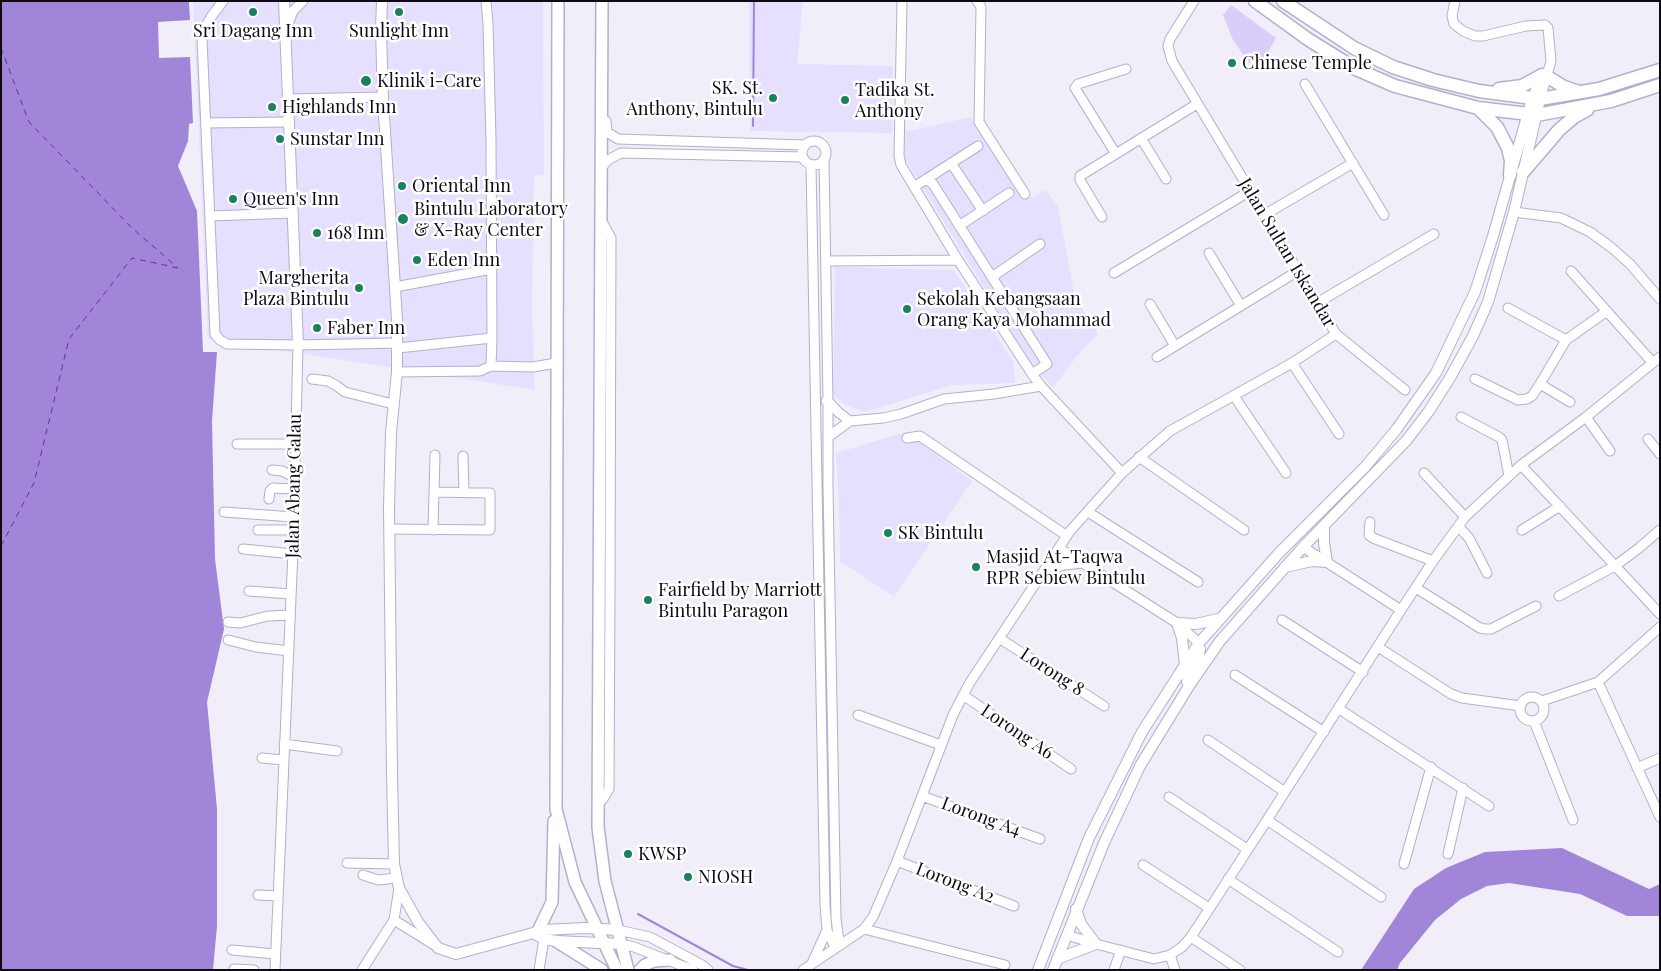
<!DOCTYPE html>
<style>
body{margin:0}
#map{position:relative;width:1661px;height:971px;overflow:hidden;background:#f1eefa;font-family:"Playfair Display",serif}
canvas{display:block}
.frame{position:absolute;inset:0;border:2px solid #0d0a14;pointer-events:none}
</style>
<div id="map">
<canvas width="1661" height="971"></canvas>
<div class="frame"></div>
</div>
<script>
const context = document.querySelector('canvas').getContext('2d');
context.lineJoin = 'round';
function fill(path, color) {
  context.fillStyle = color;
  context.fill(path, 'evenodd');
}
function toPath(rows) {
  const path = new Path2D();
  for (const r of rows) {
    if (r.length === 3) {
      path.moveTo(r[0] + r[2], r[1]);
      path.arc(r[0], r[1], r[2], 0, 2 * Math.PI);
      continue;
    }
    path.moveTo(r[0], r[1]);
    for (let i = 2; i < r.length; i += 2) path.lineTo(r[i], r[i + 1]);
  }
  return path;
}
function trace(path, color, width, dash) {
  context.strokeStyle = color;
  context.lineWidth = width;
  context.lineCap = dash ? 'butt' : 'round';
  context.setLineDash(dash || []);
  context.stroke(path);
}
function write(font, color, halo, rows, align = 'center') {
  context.font = font + ' "Playfair Display",serif';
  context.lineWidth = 5;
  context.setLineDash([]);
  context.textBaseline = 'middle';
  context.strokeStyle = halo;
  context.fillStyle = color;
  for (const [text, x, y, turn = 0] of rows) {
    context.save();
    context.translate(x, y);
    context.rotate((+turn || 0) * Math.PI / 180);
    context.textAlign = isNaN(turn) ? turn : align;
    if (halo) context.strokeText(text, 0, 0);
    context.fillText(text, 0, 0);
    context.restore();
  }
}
fill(toPath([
 [193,1,543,1,544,175,534,176,532,308,535,390,208,339],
 [749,1,803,1,797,64,893,66,892,133,750,131],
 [971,117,1027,200,1046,190,1058,207,1075,298,1098,334,1080,352,1053,388,1029,361,904,157,905,132],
 [835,267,954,270,1014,363,1015,383,952,385,865,412,842,403,833,394],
 [906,432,972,481,894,597,840,561,839,505,836,453]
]), '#e7dffe');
fill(toPath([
 [1231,5,1276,38,1263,61,1250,64,1233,40,1223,15]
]), '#dacdfa');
fill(toPath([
 [1,1,189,2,190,20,158,22,159,58,190,57,193,123,189,124,188,141,178,166,197,211,203,352,217,352,212,421,215,559,224,629,207,702,217,809,217,926,213,970,1,970],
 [1562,848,1649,889,1660,884,1660,916,1627,916,1580,894,1509,883,1487,886,1461,899,1435,920,1400,963,1397,970,1361,970,1414,889,1446,868,1485,852]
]), '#a085d9');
trace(toPath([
 [753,126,754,1],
 [638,914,733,966,748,970]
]), '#a085d9', 2);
trace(toPath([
 [1,48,29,122,132,228,177,267],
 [1,546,34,483,69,339,132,258,178,268]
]), '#5c3598', 1, [6, 5]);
const minor = toPath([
 [223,1,211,17,203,31,202,39,215,334,220,340,227,344,298,345,398,343],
 [486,1,488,23,491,140,492,338,491,366],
 [977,1,981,7,979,122,1025,194],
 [1194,1,1170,39,1168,46,1172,61,1336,334,1405,390],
 [1455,1,1452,16,1454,24,1463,31,1475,36,1483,36,1526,26,1545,25,1548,28,1551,61,1540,99],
 [286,30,293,11,303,1],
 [1305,84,1384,215],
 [288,99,383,97],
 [1532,99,1542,74],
 [606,121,607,132,618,139,805,145],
 [206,123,288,122],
 [1141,138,1166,179],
 [814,153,12],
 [1116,154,1075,88,1078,84,1126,69],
 [824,159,828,401,828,488,836,918,838,935,841,944],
 [951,163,983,211],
 [811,165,825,905,827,930,835,948],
 [602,167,608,160,621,153,803,157],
 [926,179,933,184,1047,364,1032,374],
 [914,187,978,146],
 [1514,212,1561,218,1590,232,1612,248,1630,264,1660,299],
 [1264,215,1353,163],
 [210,216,293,213],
 [1102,217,1080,180,1080,176,1197,104],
 [959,226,1009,193],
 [1209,253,1241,306],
 [826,261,958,260],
 [1571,271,1653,363],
 [1114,273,1250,191],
 [992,277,1040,244],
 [395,287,492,269],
 [1317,303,1434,234],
 [1150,304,1175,346],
 [1508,308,1566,340],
 [398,348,492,338],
 [1157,357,1298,271],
 [1292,363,1339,434],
 [397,372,480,371,491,366,533,367,556,363],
 [312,379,328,381,337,386,345,392,393,404],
 [1475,379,1518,400,1527,399,1532,396,1540,384,1566,340,1607,311],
 [1540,384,1570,402],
 [1234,396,1286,473],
 [826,401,828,401,838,412,850,421],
 [1461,417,1499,437,1502,440,1509,476],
 [1586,417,1610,451],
 [828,437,850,421,883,418,901,414,944,399,994,394,1041,386],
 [907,438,920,436,1067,536],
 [1648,439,1660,454],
 [237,444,294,444],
 [463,456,464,492],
 [1139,457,1244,530],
 [1521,465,1660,614],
 [272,470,282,471,294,477],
 [1122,473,1170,431,1292,363,1336,334],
 [1424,473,1465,517],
 [269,499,270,491,273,488,294,489],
 [224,512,293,517],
 [1088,512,1198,582],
 [1370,522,1369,535,1373,538,1433,561],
 [1459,527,1469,538,1487,573],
 [390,529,490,530,490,493,434,492],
 [258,530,293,530],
 [433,530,435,455],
 [1522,530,1560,506],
 [1303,547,1401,610,1433,561,1465,517,1521,465,1586,417,1660,357],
 [1059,548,1177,623,1199,643],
 [243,549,293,554],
 [1044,572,1064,565,1082,563],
 [1416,588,1480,628,1485,629,1491,629,1536,606],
 [249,591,291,594],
 [1559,596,1615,566,1639,548,1660,530],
 [1282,620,1363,672],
 [228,622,240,623,268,616,290,615],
 [999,638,1104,706],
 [228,640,256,647,289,651],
 [1378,647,1451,694,1462,698,1521,706],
 [1235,675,1324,732],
 [1598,682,1660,817],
 [963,695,1071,769],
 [1532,709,12],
 [1542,701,1598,682,1660,627],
 [1339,709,1489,806],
 [858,715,941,745],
 [1534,721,1573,820],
 [1208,740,1285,792],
 [284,744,337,751],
 [262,758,284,760],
 [1637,768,1660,758],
 [922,796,1040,839],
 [1169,797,1247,849],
 [598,804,603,799,609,789,610,594,611,238,601,220],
 [1267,820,1381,897],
 [1448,854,1463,788],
 [897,861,1014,906],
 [347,863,394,864],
 [1404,864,1431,767],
 [1143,865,1209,908],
 [363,875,378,880,396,878],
 [1228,879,1338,952],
 [258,895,278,896],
 [394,920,436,946],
 [864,929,1005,965],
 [618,930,650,937,702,965,708,970],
 [1067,935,1096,944,1154,959,1170,955,1182,947,1191,937,1267,820,1401,610],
 [1191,937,1240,970],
 [621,944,634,947,693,970],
 [232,950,275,954],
 [1170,955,1175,970],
 [812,963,827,930],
 [234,969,254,970],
 [275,970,293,551,298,345],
 [362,970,394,920,399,888],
 [539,970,544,939],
 [803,970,864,929,873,917,897,861,953,715,969,684,1070,531,1122,473,1041,386,1032,374,958,260,901,165,899,156,902,1],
 [1114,970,1121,950]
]);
const tertiary = toPath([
 [284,1,298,345],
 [382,1,381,29,383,100,397,319,397,372,391,432,389,507,392,773,394,864,399,888,418,922,438,948,456,954,544,930,585,928,618,930],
 [1285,567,1312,561,1327,562,1324,543,1324,526],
 [1185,665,1182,638,1177,623,1196,624,1218,619],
 [1187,682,1188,676,1199,654,1200,649],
 [533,933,544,939,556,941,621,944],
 [1057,959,1096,944,1081,924,1076,909],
 [1038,970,1089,838,1142,732,1199,643,1279,553,1365,467,1396,430,1436,373,1475,292,1493,236,1532,99],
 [1053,970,1104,843,1140,766,1189,686,1220,641,1303,547,1406,441,1429,411,1451,376,1473,336,1488,302,1514,212,1540,99]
]);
const secondary = toPath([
 [558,1,556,809,575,882,617,970],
 [602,1,598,827,605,881,628,970],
 [538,931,552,902,554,821],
 [556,941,602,970],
 [640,970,645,965,654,961,670,960]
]);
const primary = toPath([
 [1255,1,1309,40,1356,69,1395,86,1478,108,1537,115,1611,101,1660,85],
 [1283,1,1354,48,1393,67,1433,80,1479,91,1540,99,1599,89,1660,70],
 [1548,77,1564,87,1579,92],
 [1499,89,1522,86,1542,75],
 [1478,108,1497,127,1508,148,1511,161,1510,175],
 [1523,172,1559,130,1574,117,1587,110]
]);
trace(minor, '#b6aecc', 11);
trace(tertiary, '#b6aecc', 12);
trace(secondary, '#b6aecc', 14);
trace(primary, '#b6aecc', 15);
trace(minor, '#fff', 9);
trace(tertiary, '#fff', 10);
trace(secondary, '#fff', 11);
trace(primary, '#fff', 12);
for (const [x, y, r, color] of [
 [253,12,5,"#18815d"],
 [399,12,5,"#18815d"],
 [1232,63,5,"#18815d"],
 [366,81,6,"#18815d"],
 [773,98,5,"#18815d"],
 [845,100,5,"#18815d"],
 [272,107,5,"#18815d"],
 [280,139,5,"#18815d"],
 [402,186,5,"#18815d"],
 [233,199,5,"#18815d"],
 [403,219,6,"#18815d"],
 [317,233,5,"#18815d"],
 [417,260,5,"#18815d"],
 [359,288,5,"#18815d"],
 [907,309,5,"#18815d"],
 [317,328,5,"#18815d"],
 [888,533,5,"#18815d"],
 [976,567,5,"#18815d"],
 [648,600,5,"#18815d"],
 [628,854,5,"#18815d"],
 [688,877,5,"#18815d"]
]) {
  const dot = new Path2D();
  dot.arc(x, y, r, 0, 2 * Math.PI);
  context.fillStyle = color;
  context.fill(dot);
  trace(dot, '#fff', 2);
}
write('18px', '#0d0a14', '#fff', [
 ["Sri Dagang Inn",253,31,"center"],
 ["Sunlight Inn",399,31,"center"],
 ["Chinese Temple",1242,63],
 ["Klinik i-Care",377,81],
 ["SK. St.",763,88,"right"],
 ["Anthony, Bintulu",763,109,"right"],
 ["Tadika St.",855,90],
 ["Anthony",855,111],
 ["Highlands Inn",282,107],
 ["Sunstar Inn",290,139],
 ["Oriental Inn",412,186],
 ["Queen's Inn",243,199],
 ["Bintulu Laboratory",414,209],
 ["& X-Ray Center",414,230],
 ["168 Inn",327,233],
 ["Eden Inn",427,260],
 ["Margherita",349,278,"right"],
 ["Plaza Bintulu",349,299,"right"],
 ["Sekolah Kebangsaan",917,299],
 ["Orang Kaya Mohammad",917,320],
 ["Faber Inn",327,328],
 ["SK Bintulu",898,533],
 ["Masjid At-Taqwa",986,557],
 ["RPR Sebiew Bintulu",986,578],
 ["Fairfield by Marriott",658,590],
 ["Bintulu Paragon",658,611],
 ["KWSP",638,854],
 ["NIOSH",698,877]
], 'left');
write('18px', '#0d0a14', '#fff', [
 ["Jalan Sultan Iskandar",1287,253,59],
 ["Jalan Abang Galau",294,486,-89],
 ["Lorong 8",1052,672,33],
 ["Lorong A6",1017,732,34],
 ["Lorong A4",981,817,20],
 ["Lorong A2",955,883,21]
]);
</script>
